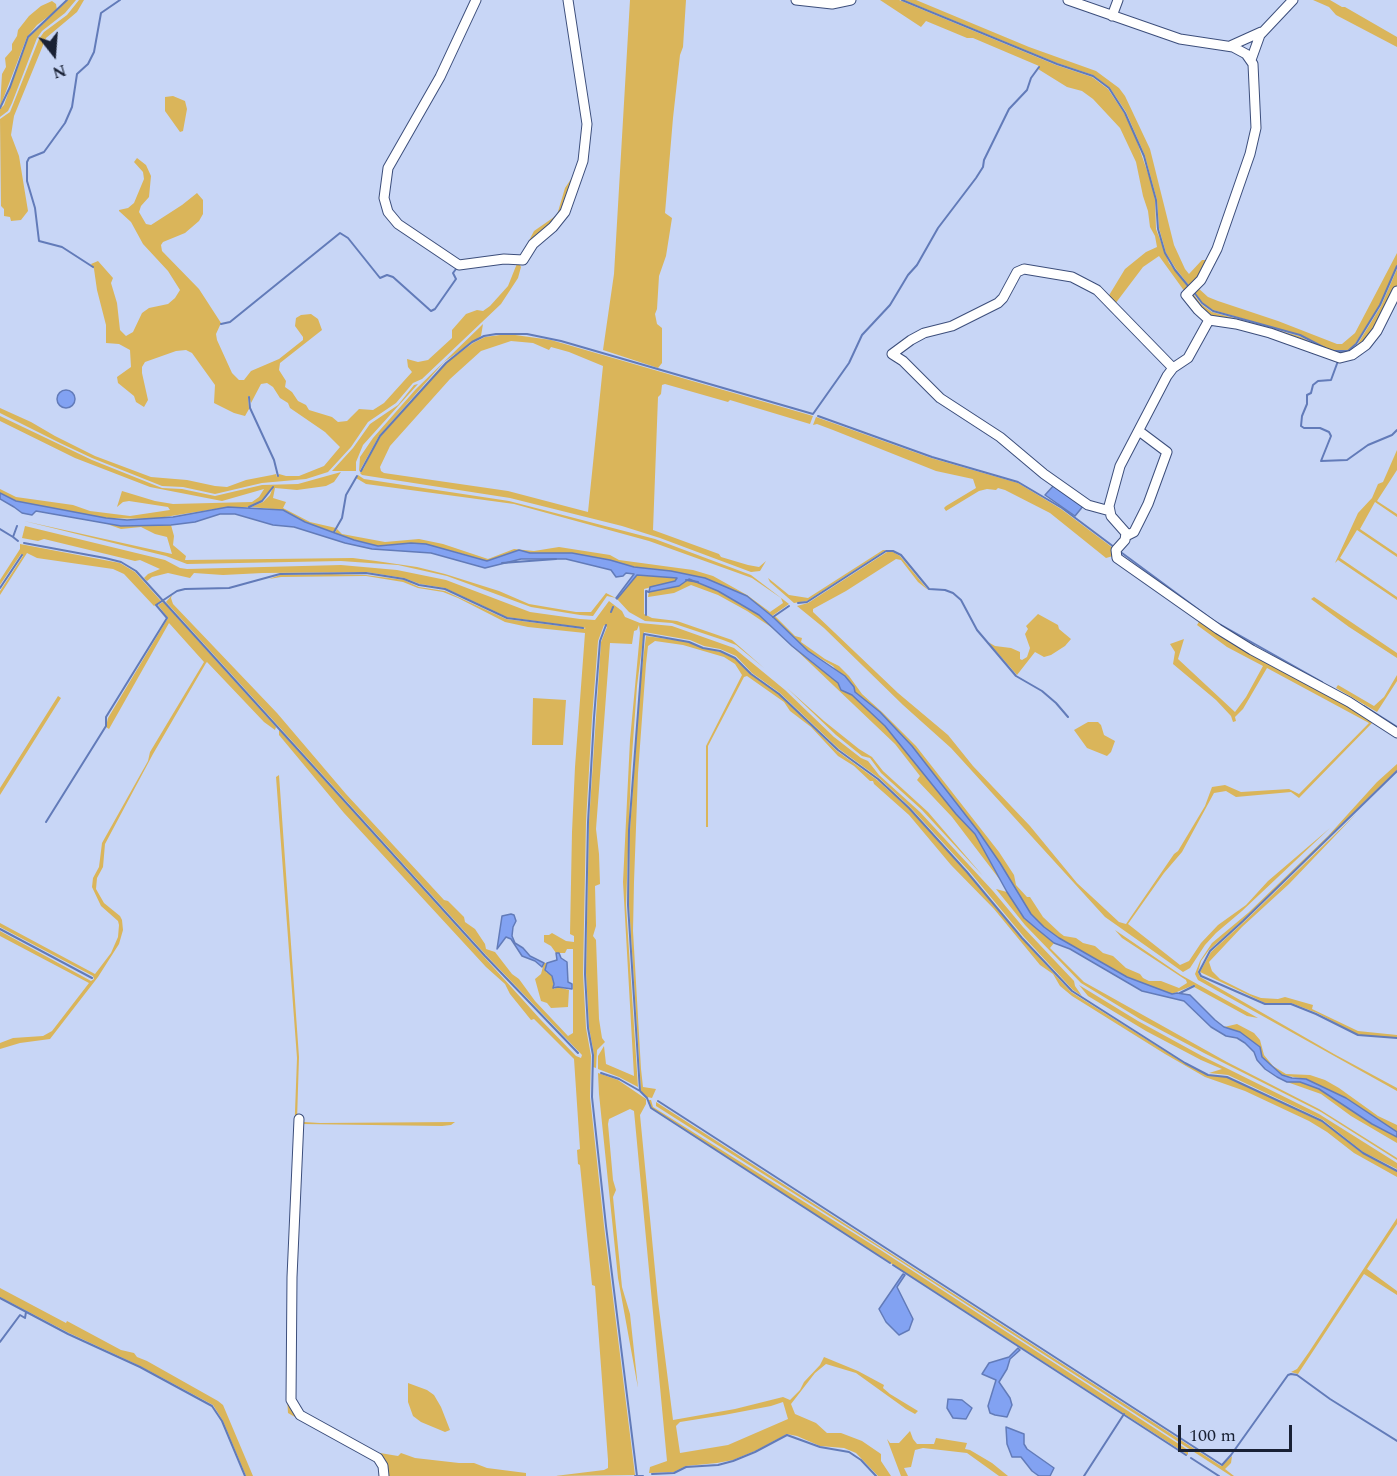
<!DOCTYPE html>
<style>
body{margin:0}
#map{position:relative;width:1397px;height:1476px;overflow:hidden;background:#c8d6f6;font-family:Spectral,serif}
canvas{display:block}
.north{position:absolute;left:24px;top:24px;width:60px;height:60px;-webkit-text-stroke:4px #c8d6f6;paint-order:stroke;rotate:163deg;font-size:16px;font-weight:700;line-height:24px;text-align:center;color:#192134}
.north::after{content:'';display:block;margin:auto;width:21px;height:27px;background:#192134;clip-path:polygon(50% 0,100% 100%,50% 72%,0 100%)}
.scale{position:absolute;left:1178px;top:1425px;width:114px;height:27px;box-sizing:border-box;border:3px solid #192134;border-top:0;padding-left:8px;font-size:18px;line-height:21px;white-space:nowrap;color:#192134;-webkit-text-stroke:4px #c8d6f6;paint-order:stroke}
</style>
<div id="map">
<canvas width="1397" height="1476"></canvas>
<div class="north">N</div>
<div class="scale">100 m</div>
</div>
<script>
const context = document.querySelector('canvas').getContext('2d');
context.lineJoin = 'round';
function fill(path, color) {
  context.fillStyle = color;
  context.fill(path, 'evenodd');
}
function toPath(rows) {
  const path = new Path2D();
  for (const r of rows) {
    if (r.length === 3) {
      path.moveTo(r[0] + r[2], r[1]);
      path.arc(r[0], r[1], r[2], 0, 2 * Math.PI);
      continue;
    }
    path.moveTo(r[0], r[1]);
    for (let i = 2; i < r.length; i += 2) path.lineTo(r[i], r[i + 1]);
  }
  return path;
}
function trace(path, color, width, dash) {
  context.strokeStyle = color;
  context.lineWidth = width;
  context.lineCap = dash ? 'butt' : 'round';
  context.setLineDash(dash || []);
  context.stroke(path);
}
fill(toPath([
 [68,0,76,0,65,13,42,31,37,38,12,103,8,111,0,117,0,109,4,105,28,38],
 [79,0,84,0,77,12,46,38,14,116,11,135,19,156,28,211,21,220,11,221,10,217,4,216,4,209,1,206,0,119,10,112,39,39,44,32,67,15],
 [630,0,686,0,683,47,680,55,673,118,665,213,672,218,666,256,659,276,657,309,655,314,657,324,662,328,662,363,658,368,603,350,614,274],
 [880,0,899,0,1056,65,1092,77,1108,89,1124,113,1135,136,1152,185,1155,200,1156,229,1169,263,1188,287,1185,292,1159,256,1143,267,1115,304,1108,297,1125,269,1146,252,1157,247,1155,236,1150,227,1148,211,1143,196,1136,162,1120,128,1093,99,1082,91,1067,87,1038,69,1039,66,973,38,967,38,926,21,921,27],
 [904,0,916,0,1029,47,1096,71,1119,88,1125,96,1150,149,1174,245,1185,269,1189,274,1202,260,1211,260,1191,288,1176,269,1166,253,1159,228,1157,200,1145,156,1126,112,1110,88,1093,75,1057,63],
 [1313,0,1330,0,1342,7,1345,7,1397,37,1397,47,1336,15,1329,7],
 [52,1,56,4,57,10,37,25,27,37,0,107,2,74,6,67,5,58,12,50,12,44,17,36,18,30,29,16,41,6],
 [173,96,185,101,187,109,183,131,180,132,165,111,165,97],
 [137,158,146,165,151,176,149,197,141,206,139,212,146,224,151,225,182,205,197,193,203,200,203,214,199,221,185,233,163,242,161,245,162,251,199,289,221,323,216,334,217,340,232,373,239,380,244,380,251,371,279,359,303,340,303,337,295,326,296,318,301,315,311,314,318,319,322,330,280,363,279,370,286,381,285,387,292,392,298,401,306,405,309,410,332,417,338,422,347,421,359,409,373,410,384,403,412,372,408,367,407,359,418,362,428,360,452,338,452,330,466,314,477,310,483,311,490,306,508,286,518,261,521,267,518,278,501,304,422,379,413,383,396,403,368,422,351,447,328,472,306,479,262,483,215,494,183,487,162,486,92,458,60,443,0,413,0,408,31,422,55,436,95,456,151,477,187,480,215,486,227,487,246,480,272,475,276,474,277,477,279,474,286,476,299,476,324,466,340,447,325,432,290,408,288,403,280,398,273,387,267,383,261,384,251,403,249,396,248,396,249,409,245,416,234,413,214,403,215,385,192,353,186,350,176,351,145,362,142,367,142,373,148,400,144,407,136,402,134,396,118,383,117,377,131,367,130,350,119,344,106,343,106,325,97,290,94,269,91,264,98,261,113,278,111,283,117,303,120,330,126,336,133,332,142,313,149,308,168,304,175,298,180,290,168,271,143,244,131,222,119,211,119,210,128,208,134,203,144,179,143,172,134,162],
 [579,167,563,213,520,258,534,231,557,215,565,188],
 [1397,253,1397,265,1380,305,1355,344,1352,349,1342,352,1328,349,1300,335,1213,310,1202,303,1193,291,1197,287,1208,297,1218,301,1278,321,1337,344,1342,344,1355,333],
 [1397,269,1397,288,1376,330,1365,344,1356,351,1340,356,1271,332,1236,322,1209,318,1195,305,1188,295,1192,292,1201,304,1212,312,1299,336,1328,351,1342,353,1352,350,1357,345,1381,306],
 [483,324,481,336,444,362,379,436,359,472,360,457,373,438,416,389],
 [508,334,551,340,813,416,810,424,730,400,728,402,665,384,662,385,661,394,658,397,653,530,719,554,721,557,748,565,759,567,766,561,760,571,751,572,660,538,622,526,510,498,362,475,360,473,364,468,372,451,381,436,446,363,473,343,485,337],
 [511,341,533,343,549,350,551,347,569,352,603,366,588,512,508,491,384,473,381,471,380,467,390,446,450,379,481,351],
 [418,384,363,445,356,462,356,471,332,471,353,448,370,424,398,405,414,385],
 [0,416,92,460,162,488,182,489,215,496,262,485,298,484,341,472,334,482,326,486,297,490,275,488,273,498,286,502,283,508,310,522,336,528,333,532,305,522,283,510,251,507,263,502,270,495,273,487,262,501,248,507,228,507,152,519,106,518,16,501,0,493,0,489,16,497,73,505,90,511,130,516,170,510,168,507,129,501,123,502,117,507,122,491,155,501,173,504,212,503,252,502,259,497,264,489,222,501,150,487,75,458,0,421],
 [816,417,931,458,1018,483,1061,509,1113,548,1113,556,1106,558,1050,513,1005,490,998,488,996,490,987,489,979,491,946,511,944,508,946,506,976,488,973,479,936,471,833,430,817,424,813,425],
 [1397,450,1397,470,1377,501,1397,514,1397,517,1375,502,1360,529,1397,554,1397,557,1357,530,1340,558,1397,597,1397,600,1338,560,1335,563,1358,513,1372,498,1378,484,1383,482],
 [358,475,364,479,509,501,655,539,751,575,789,604,772,616,747,596,705,578,671,571,634,567,610,560,572,553,530,553,519,550,487,561,456,552,411,543,378,546,354,540,335,533,337,529,342,534,385,542,419,539,443,544,488,559,514,549,534,551,559,547,610,555,619,560,693,570,713,576,747,595,770,612,783,603,781,598,752,578,649,541,514,504,366,484,356,478],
 [24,521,172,554,167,537,155,534,141,527,121,529,107,524,121,526,171,525,174,536,173,545,186,556,185,560,353,558,376,561,417,567,445,574,499,591,529,604,576,612,591,612,606,593,616,598,607,596,593,616,580,615,531,607,447,576,398,565,341,561,187,564,166,556],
 [25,526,165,560,180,568,187,569,341,565,397,570,446,580,530,612,580,619,595,620,609,601,622,611,625,617,640,623,672,626,734,648,785,690,834,737,861,758,868,761,879,775,920,812,993,891,1023,927,1074,981,1075,986,1082,996,1073,990,1024,937,969,871,910,807,879,778,839,749,780,693,752,673,736,656,720,649,704,646,690,640,644,632,637,686,631,769,626,905,638,1087,619,1077,598,1069,598,1056,604,1046,606,1064,634,1076,623,882,630,740,640,633,639,625,637,630,634,631,632,644,610,643,596,829,599,854,600,884,595,886,596,926,593,936,596,940,599,1019,602,1038,605,1042,597,1050,596,1068,593,1067,594,1055,589,1027,586,973,589,822,601,642,607,627,604,625,598,641,592,718,586,822,583,974,586,1028,591,1056,590,1097,604,1226,635,1475,555,1476,604,1470,608,1468,608,1460,595,1286,592,1285,580,1165,578,1164,577,1150,580,1149,574,1059,534,1019,531,1020,510,994,505,984,486,967,344,813,279,735,279,730,541,1020,576,1056,581,1058,582,1055,486,955,166,602,172,595,171,598,173,604,277,713,346,794,444,900,448,901,464,917,465,922,475,929,485,944,486,949,495,952,512,974,519,979,535,1001,568,1036,573,1033,573,949,567,949,565,953,556,953,551,946,544,942,544,935,549,935,552,933,566,941,574,942,574,936,570,934,572,832,575,767,585,633,528,627,505,622,458,598,443,592,418,588,403,582,366,576,281,577,269,579,280,575,330,574,366,575,404,580,419,587,445,591,506,619,583,629,586,628,507,617,445,588,420,584,404,578,366,572,263,573,223,575,194,573,190,578,168,573,152,577,147,581,144,578,148,574,160,569,140,560,135,561,44,539,38,541,22,538],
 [20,544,120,563,135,572,161,601,154,606,124,574,113,569,37,558,27,553,0,595,0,591,23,556,21,554,0,585,0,580,20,549],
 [883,550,886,550,807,601,794,603,770,582,768,578,789,595,808,598],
 [887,552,893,552,900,556,928,590,918,582,901,560,896,559,846,591,813,609,813,612,898,693,948,735,973,766,1030,826,1077,883,1119,922,1126,924,1174,854,1178,851,1205,806,1212,787,1225,785,1241,792,1289,789,1299,794,1369,723,1267,668,1243,709,1235,717,1236,721,1233,722,1231,716,1216,700,1173,664,1175,652,1170,644,1184,639,1178,659,1235,712,1246,697,1263,666,1227,647,1197,625,1200,620,1375,720,1299,798,1291,792,1236,797,1226,791,1214,793,1182,852,1164,873,1128,924,1180,965,1189,961,1201,943,1218,925,1246,905,1268,881,1330,828,1242,911,1216,933,1205,945,1190,968,1183,972,1105,917,951,748,903,705,824,628,797,606,808,603],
 [637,575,677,578,675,581,644,589,644,614,652,618,677,621,732,640,764,668,736,645,723,640,672,623,645,621,629,612,617,599],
 [689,579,718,591,759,615,777,631,747,611,718,595,691,585,674,593,648,597,649,592,679,586],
 [1314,597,1397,653,1397,658,1349,627,1311,599],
 [163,602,276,727,275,730,264,722,207,662,206,663,153,754,105,844,103,867,97,878,96,889,104,903,120,916,122,920,123,930,119,944,98,977,50,1039,20,1043,0,1049,0,1043,13,1038,43,1036,52,1031,89,983,0,936,0,931,91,981,94,979,93,976,0,927,0,923,95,974,111,953,118,937,119,925,118,921,101,906,92,887,93,878,99,867,102,843,148,761,150,752,204,662,169,623,109,729,106,727,108,718,168,618,158,605],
 [1038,614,1058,625,1059,629,1071,639,1065,646,1051,655,1044,657,1035,652,1017,675,988,642,995,646,1011,648,1020,652,1020,659,1022,660,1027,657,1030,648,1025,634,1028,629,1026,626],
 [775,616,795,636,802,638,801,642,825,659,839,666,849,676,862,694,882,712,916,746,999,852,1014,875,1016,885,1027,897,1030,897,1043,917,1060,933,1064,936,1076,938,1083,943,1095,946,1103,953,1113,956,1126,968,1140,974,1143,978,1149,981,1161,981,1179,988,1187,983,1186,980,1122,938,1115,930,1181,975,1258,1018,1247,1016,1194,987,1194,985,1172,994,1127,977,1059,938,1044,927,1031,915,1000,863,942,784,880,712,855,692,833,666,808,651,793,638,773,618],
 [646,636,689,642,703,648,720,652,734,658,750,674,779,694,837,751,877,780,909,809,967,873,1022,939,1071,992,1184,1063,1208,1075,1227,1077,1322,1122,1362,1153,1397,1172,1397,1177,1354,1153,1327,1132,1309,1121,1245,1091,1205,1077,1165,1054,1072,996,1060,986,1053,974,1040,965,994,909,951,865,909,815,874,784,873,781,870,781,854,766,838,756,811,727,790,711,784,702,747,676,744,677,708,746,708,827,706,827,706,746,742,675,735,664,724,657,683,645,655,641,648,646,646,664,638,773,634,882,633,931,641,1069,643,1087,656,1089,652,1098,647,1097,641,1091,629,905,630,830,640,685],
 [792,646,838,683,841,690,852,695,885,726,956,814,975,834,993,864,1000,880,952,817,917,780,920,776,895,744],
 [1397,675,1397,681,1377,712,1336,688,1338,685,1374,706,1384,697],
 [787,688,824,721,859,749,872,757,883,771,928,812,983,876,922,810,881,773,870,758,862,756,836,735],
 [58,696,61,698,0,795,0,788],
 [533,698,566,700,563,745,532,745],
 [1088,722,1098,722,1101,725,1104,735,1115,741,1111,752,1107,756,1087,748,1074,730],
 [1397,764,1397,770,1243,920,1209,950,1201,961,1198,972,1200,977,1334,1054,1397,1088,1397,1091,1198,980,1195,974,1200,961,1212,943,1248,913,1328,836,1377,782],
 [279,775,299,1057,289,1373,299,1417,295,1417,288,1413,287,1397,291,1219,297,1058,276,777],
 [1356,814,1289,884,1242,927,1209,962,1212,971,1220,979,1250,994,1261,998,1278,999,1285,997,1313,1005,1312,1009,1358,1031,1397,1035,1397,1038,1358,1035,1317,1013,1291,1003,1265,1003,1200,972,1211,952,1244,922],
 [996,889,1007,892,1024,918,1054,943,1050,948,1084,982,1227,1062,1319,1109,1397,1158,1397,1160,1321,1112,1204,1053,1140,1019,1081,983,1025,925],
 [544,963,547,963,546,972,552,976,554,989,558,987,569,990,568,1007,551,1008,547,1003,541,1001,535,979,541,974],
 [1079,985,1138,1021,1202,1056,1319,1114,1397,1163,1397,1169,1363,1152,1323,1120,1228,1075,1209,1073,1222,1069,1201,1060,1146,1031,1088,996],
 [1237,1024,1254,1033,1260,1040,1264,1055,1273,1066,1286,1074,1310,1075,1325,1080,1339,1088,1378,1116,1397,1125,1397,1132,1346,1098,1306,1079,1282,1075,1262,1057,1259,1047,1240,1032,1224,1027],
 [598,1073,618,1080,646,1099,646,1104,640,1115,658,1301,673,1420,735,1409,783,1397,790,1400,800,1390,804,1382,820,1365,824,1357,858,1371,884,1385,883,1388,890,1394,918,1411,915,1414,906,1409,856,1373,826,1364,815,1373,791,1404,795,1414,816,1423,827,1433,841,1433,862,1441,881,1454,881,1461,891,1476,878,1476,856,1453,844,1448,820,1446,797,1436,787,1434,755,1451,733,1460,717,1463,686,1466,674,1472,649,1473,650,1467,667,1461,634,1111,630,1109,609,1119,608,1124,613,1180,616,1190,613,1197,622,1287,630,1314,638,1388,618,1278,599,1094],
 [783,1402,788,1419,728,1445,680,1453,676,1426,680,1422,724,1415,771,1406],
 [1287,1082,1300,1082,1319,1089,1372,1124,1397,1137,1397,1143,1351,1116,1321,1094],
 [648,1100,651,1100,653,1107,879,1249,1188,1450,1188,1455,692,1135,651,1108],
 [656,1102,1221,1466,1232,1456,1231,1463,1225,1469,1234,1476,1231,1476,880,1248,656,1106],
 [304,1122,320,1123,455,1122,451,1125,442,1126,301,1124],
 [1397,1218,1397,1224,1367,1269,1397,1291,1397,1295,1364,1274,1298,1374,1291,1372,1297,1369,1309,1352],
 [0,1288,66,1323,67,1321,121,1350,134,1353,137,1357,147,1361,218,1401,223,1405,253,1476,246,1476,223,1421,213,1405,140,1366,69,1333,0,1297],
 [408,1383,427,1390,434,1395,441,1407,450,1430,445,1432,421,1422,413,1416,408,1402],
 [910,1431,913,1439,917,1444,934,1444,936,1438,967,1443,965,1449,970,1450,992,1463,1008,1476,999,1476,967,1453,923,1448,915,1450,911,1467,904,1468,908,1476,901,1476,887,1439,890,1443,899,1443],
 [374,1452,398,1456,401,1453,415,1458,459,1463,474,1463,487,1468,526,1473,526,1476,386,1476]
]), '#dab55a');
const water = toPath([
 [66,399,9],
 [1055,484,1084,505,1075,516,1045,495,1055,484],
 [0,493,16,501,106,518,127,520,173,517,228,507,283,510,305,522,354,540,378,546,411,543,426,544,487,561,519,550,530,553,572,553,610,560,634,567,671,571,705,578,747,596,773,617,808,651,845,676,854,687,855,692,880,712,912,746,978,831,1000,863,1031,914,1044,927,1059,938,1127,977,1172,994,1177,993,1190,995,1215,1020,1224,1027,1240,1032,1260,1047,1262,1057,1282,1075,1292,1078,1306,1079,1346,1098,1397,1132,1397,1137,1372,1124,1319,1089,1300,1082,1287,1082,1277,1077,1265,1069,1257,1060,1254,1052,1245,1043,1237,1038,1226,1036,1211,1027,1184,1001,1142,991,1070,949,1054,943,1037,929,1024,918,1007,892,975,834,956,814,885,726,852,695,841,690,838,683,792,646,759,615,718,591,689,579,679,586,649,592,650,587,675,581,677,578,637,575,617,599,616,598,634,574,626,573,623,576,616,577,611,570,566,559,521,559,485,568,431,553,372,549,345,543,294,527,273,525,235,514,220,514,195,522,171,525,121,526,36,511,32,515,22,513,14,507,0,499,0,493],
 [511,914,514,915,516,921,513,927,512,936,515,943,523,948,530,956,544,963,542,967,535,961,522,956,511,939,506,937,497,949,502,916,511,914],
 [556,953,559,953,561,958,567,962,568,982,572,984,572,989,558,987,553,988,554,984,552,976,545,970,547,963,557,960,556,953],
 [903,1274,905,1275,897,1287,913,1319,909,1330,899,1335,886,1322,879,1309,903,1274],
 [1018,1348,1020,1350,1010,1359,1007,1369,999,1382,1010,1398,1012,1405,1007,1417,995,1415,990,1413,988,1406,996,1380,982,1374,989,1363,1009,1357,1018,1348],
 [948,1399,962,1400,972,1408,966,1419,953,1418,947,1408,948,1399],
 [1006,1427,1024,1434,1024,1444,1027,1449,1054,1468,1050,1476,1039,1476,1032,1471,1021,1457,1012,1457,1007,1444,1006,1427]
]);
fill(water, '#82a2f2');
trace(water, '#627bb9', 1.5);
trace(toPath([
 [902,0,1057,64,1093,76,1109,88,1125,113,1144,156,1156,200,1158,229,1165,253,1175,270,1189,287],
 [0,108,10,87,28,37,67,0],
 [93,267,62,247,39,241,35,208,27,181,27,162,29,158,44,152,65,123,72,107,77,74,88,64,94,52,101,13,120,0],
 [1193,291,1202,303,1213,311,1300,335,1325,348],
 [221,324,230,322,340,233,348,238,380,278,387,275,393,277,431,311,435,309,456,279,453,273,456,269],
 [1334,351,1348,351,1356,344,1380,305,1397,266],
 [1338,361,1331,380,1318,381,1313,385,1311,393,1307,395,1307,404,1302,416,1301,426,1304,428,1320,428,1329,432,1331,436,1321,461,1347,460,1368,445,1392,435,1397,430],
 [249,397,250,408,274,460,278,476],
 [818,416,932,457,1018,482,1062,508,1114,547],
 [361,471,380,436,446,363,472,342,484,336,496,334,527,334,561,341,813,414,849,363,862,335,890,305,908,275,917,265,938,228,976,178,983,167,984,160,1009,109,1027,90,1031,78,1039,67],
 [249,507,262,501,273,487],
 [17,526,13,537,18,541],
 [0,529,13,537],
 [334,532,342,518,346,495,357,476],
 [24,543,105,558,121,562,136,571,485,956,578,1053],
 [1122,553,1214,621,1322,682],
 [502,563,556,559],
 [686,580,698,582],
 [0,588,22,555],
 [798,603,807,602,886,551,893,551,901,555,929,589,945,590,953,593,961,600,977,630,1016,676,1042,691,1056,703,1068,717],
 [611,612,613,607],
 [646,615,646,591,649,592],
 [773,617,789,606],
 [606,625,600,641,594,718,588,822,585,974,588,1028,593,1055,592,1097,606,1226,637,1476],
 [1364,706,1397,727],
 [1397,771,1243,921,1210,951,1199,972,1201,976,1265,1004,1291,1004,1316,1014,1358,1035,1397,1038],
 [46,822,106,726,106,717,167,618,156,605,177,591,185,589,229,588,280,574,366,573,404,579,419,585,445,589,507,618,583,628],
 [0,929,92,978],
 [1180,993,1194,986],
 [601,1073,619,1079,640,1091,647,1098,651,1108,890,1263],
 [640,1091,628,905,629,830,644,634,689,642,703,648,720,651,735,658,751,674,779,694,838,750,878,779,909,808,967,872,1022,938,1072,991,1185,1063,1208,1075,1227,1077,1322,1121,1363,1153,1397,1171],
 [658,1101,1222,1465,1231,1455,1288,1375,1291,1374,1297,1375,1330,1399,1397,1441],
 [893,1265,1186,1455],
 [0,1298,68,1334,140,1367,212,1406,222,1421,245,1476],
 [0,1342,20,1315,25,1318,26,1312],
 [1191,1458,1219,1476],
 [652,1474,674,1473,686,1467,718,1465,733,1461,755,1452,787,1435,820,1447,849,1452,861,1460,876,1476],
 [635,1476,643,1476],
 [1084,1476,1124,1414]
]), '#627bb9', 2);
const minor = toPath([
 [476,0,440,77,388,168,384,198,388,212,398,224,459,265,504,259,523,260,533,244,553,227,565,212,583,161,587,124,568,0],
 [796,0,832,4,851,0],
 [1068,0,1180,39,1233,47,1246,54,1253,64,1256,128,1250,154,1217,249,1201,280,1186,295,1198,310,1209,320,1236,324,1270,333,1340,358,1352,355,1366,345,1377,331,1397,291],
 [1112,16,1118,0],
 [1230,46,1261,32],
 [1251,60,1260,35,1293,0],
 [1209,320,1188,358,1173,368,1167,376,1120,466,1109,506,1111,516,1126,533,1125,540,1116,550,1117,558,1218,629,1252,650,1349,702,1397,733],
 [1110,511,1088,505,1044,474,1000,437,940,398,903,361,892,354,911,340,924,333,952,326,998,303,1003,298,1017,272,1024,269,1072,277,1097,290,1173,368],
 [1126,536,1134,532,1148,504,1167,452,1139,431],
 [299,1119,292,1277,291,1400,300,1415,378,1458,383,1466,384,1476]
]);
trace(minor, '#3c4e7b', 11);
trace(minor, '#fff', 9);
</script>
